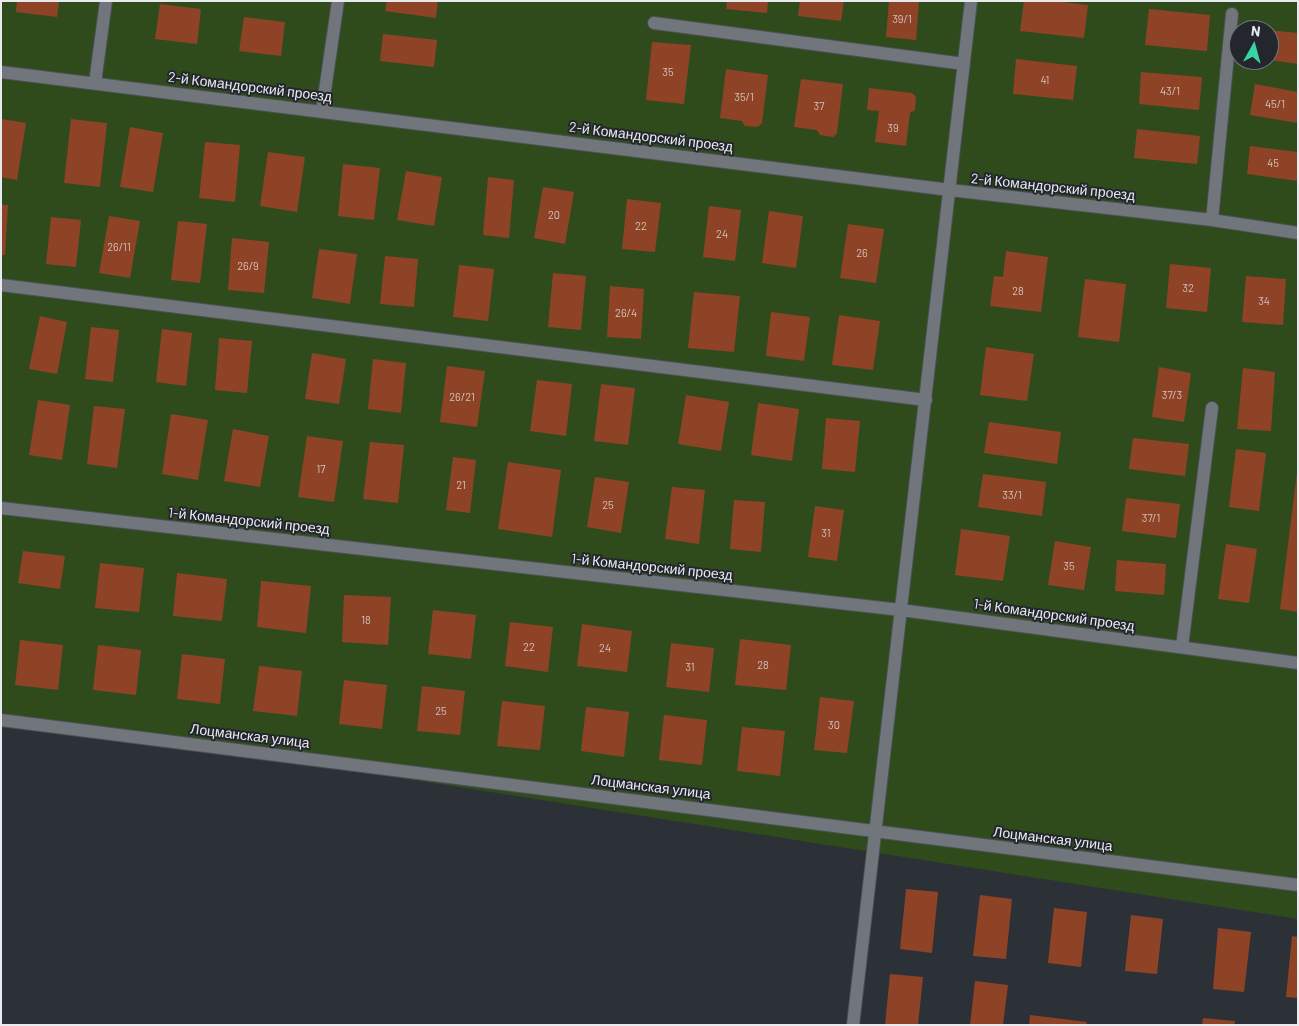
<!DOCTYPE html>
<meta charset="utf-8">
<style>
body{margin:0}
#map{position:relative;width:1299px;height:1026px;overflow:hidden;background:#2c3137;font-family:Barlow,sans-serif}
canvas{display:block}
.frame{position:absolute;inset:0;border:2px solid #e8ebee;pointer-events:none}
.north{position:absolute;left:1229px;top:20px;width:50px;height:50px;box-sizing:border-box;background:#23272d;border:1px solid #72757a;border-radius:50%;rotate:7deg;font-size:14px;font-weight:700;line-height:20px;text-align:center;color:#e8ebee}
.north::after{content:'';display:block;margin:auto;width:18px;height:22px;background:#38d4a6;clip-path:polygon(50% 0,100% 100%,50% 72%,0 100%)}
</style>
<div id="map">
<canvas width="1299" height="1026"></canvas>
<div class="frame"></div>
<div class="north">N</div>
</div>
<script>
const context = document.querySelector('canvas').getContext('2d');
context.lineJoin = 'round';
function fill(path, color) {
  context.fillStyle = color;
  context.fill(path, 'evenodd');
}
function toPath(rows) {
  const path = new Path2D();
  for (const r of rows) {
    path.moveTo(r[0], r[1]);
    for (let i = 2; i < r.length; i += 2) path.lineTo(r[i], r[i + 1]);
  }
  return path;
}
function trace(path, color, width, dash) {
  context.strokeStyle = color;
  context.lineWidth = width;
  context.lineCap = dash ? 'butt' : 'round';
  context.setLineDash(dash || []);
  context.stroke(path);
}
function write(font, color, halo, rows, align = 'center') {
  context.font = font + ' Barlow,sans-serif';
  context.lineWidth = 4;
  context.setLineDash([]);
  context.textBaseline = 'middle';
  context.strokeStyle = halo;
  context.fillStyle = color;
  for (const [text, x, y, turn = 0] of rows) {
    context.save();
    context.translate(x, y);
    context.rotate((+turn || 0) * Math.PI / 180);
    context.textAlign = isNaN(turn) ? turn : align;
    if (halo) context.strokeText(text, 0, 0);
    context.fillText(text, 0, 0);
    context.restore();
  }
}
fill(toPath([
 [1,1,1298,1,1298,919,1,715],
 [1239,30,1269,30,1269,60,1239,60]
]), '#2f4b1c');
fill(toPath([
 [17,1,59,1,57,17,16,12],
 [387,1,438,1,436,18,385,11],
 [727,1,768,1,767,13,726,9],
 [800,1,844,1,841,21,798,16],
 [889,1,919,1,916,40,886,37],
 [1024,1,1053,1,1088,5,1084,38,1020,31],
 [160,4,201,9,197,44,155,39],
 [1149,9,1210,15,1207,51,1145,45],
 [244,17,285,22,281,56,239,51],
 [1269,30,1298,33,1298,64,1269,60],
 [383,34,437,40,434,67,380,61],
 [652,42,691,45,684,104,646,100],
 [1016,59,1077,66,1073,100,1013,94],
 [726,69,768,75,762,123,758,127,745,126,742,121,720,118],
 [1141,72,1202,77,1199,110,1139,104],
 [801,79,843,84,837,133,833,137,820,135,817,130,794,127],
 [1255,84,1298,92,1298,123,1250,115],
 [869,88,912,93,916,97,915,110,910,113,906,146,875,142,879,111,867,110],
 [1,119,26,123,17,180,1,177],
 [71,119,107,123,100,187,64,183],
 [130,127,163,133,153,192,120,187],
 [1137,129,1200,136,1197,164,1134,158],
 [205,142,240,145,235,202,199,198],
 [1250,146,1298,152,1298,181,1247,174],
 [268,152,305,157,297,212,260,206],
 [343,164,380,168,374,220,338,216],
 [406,171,442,177,434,226,397,220],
 [488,177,514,180,509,238,483,235],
 [543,187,574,192,565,244,534,238],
 [627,199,661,203,655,252,622,249],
 [1,205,8,205,5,255,1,255],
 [709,206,741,210,735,261,703,257],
 [769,211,803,216,796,268,762,263],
 [109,216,140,221,130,278,99,273],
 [51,217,81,220,76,267,46,264],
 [178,221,207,224,200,283,171,280],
 [848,224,884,229,876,283,840,278],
 [232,238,269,242,264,293,228,290],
 [319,249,357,254,350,304,312,298],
 [1006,251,1048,257,1041,312,990,306,994,276,1003,277],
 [385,256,418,259,414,307,380,304],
 [1170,264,1211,268,1207,312,1166,308],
 [459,265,494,269,488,321,453,317],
 [553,273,586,276,581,330,548,327],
 [1246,276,1286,279,1283,325,1242,322],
 [1085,279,1126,284,1119,342,1078,337],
 [610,286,644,289,641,339,607,337],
 [694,292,740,296,734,352,688,348],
 [771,312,810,317,804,361,766,356],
 [839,315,880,321,873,370,832,365],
 [40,316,67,322,57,374,29,369],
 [91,327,119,330,113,382,85,379],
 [162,329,192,333,186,386,156,382],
 [219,338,252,341,247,393,215,390],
 [986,347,1034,354,1027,401,980,395],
 [312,353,346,359,339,404,305,399],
 [373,359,406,363,401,413,368,409],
 [447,366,485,371,477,427,440,422],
 [1159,367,1191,373,1184,422,1152,417],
 [1243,368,1275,372,1271,431,1237,429],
 [537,380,572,384,566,436,530,431],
 [601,384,635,388,628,445,594,441],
 [686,395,729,402,721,451,678,444],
 [38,400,70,405,62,460,29,455],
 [758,403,799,409,792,461,751,455],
 [94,406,125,409,117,468,87,464],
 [171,414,208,420,198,480,162,474],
 [826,418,860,421,855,472,822,469],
 [989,422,1061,432,1057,464,984,453],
 [233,429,269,436,260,487,224,481],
 [307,436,343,441,334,502,298,497],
 [1133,438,1189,444,1185,476,1129,469],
 [370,442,404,445,398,503,363,499],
 [1236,449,1266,453,1259,511,1229,507],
 [453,457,476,460,470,513,446,510],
 [508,462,561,470,552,537,498,529],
 [1297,472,1298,473,1298,612,1280,609],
 [983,474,1046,482,1042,516,978,507],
 [595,477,629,482,621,533,587,527],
 [672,487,705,490,699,544,665,539],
 [1126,498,1180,504,1176,538,1122,531],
 [734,500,765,502,761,552,730,549],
 [815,506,844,510,837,561,808,557],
 [961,529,1010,536,1003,581,955,575],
 [1055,541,1091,547,1084,590,1048,585],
 [1226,544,1257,549,1249,603,1218,599],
 [23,551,65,556,60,589,18,583],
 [1117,560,1166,564,1164,595,1115,591],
 [100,563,144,568,139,612,95,608],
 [177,573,227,579,222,621,173,616],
 [261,581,311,586,306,633,257,627],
 [344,595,391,597,388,645,342,642],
 [433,610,476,615,471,659,428,654],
 [510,622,553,627,548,672,505,666],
 [582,624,632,631,627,672,577,666],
 [740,639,791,645,786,690,735,685],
 [20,640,63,645,58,690,15,685],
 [671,643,714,648,709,692,666,687],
 [98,645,141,650,136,695,93,690],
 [182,654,225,659,220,704,177,699],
 [259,666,302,671,297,716,253,711],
 [344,680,387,685,382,729,339,724],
 [422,686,465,691,460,735,417,731],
 [820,697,854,701,847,753,814,750],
 [502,701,545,706,540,750,497,746],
 [586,707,629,712,624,757,581,751],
 [664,715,707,720,702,765,659,760],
 [742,727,785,731,780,776,737,771],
 [906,889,938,892,932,953,900,949],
 [980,895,1012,899,1006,959,973,956],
 [1054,908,1087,912,1081,967,1048,963],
 [1131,915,1163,919,1157,974,1125,971],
 [1218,928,1251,932,1244,992,1213,989],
 [1292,936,1298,937,1298,998,1286,997],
 [890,974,923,977,918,1025,885,1025],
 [975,981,1008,985,1003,1025,970,1025],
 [1030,1015,1087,1022,1086,1025,1029,1025],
 [1203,1018,1235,1021,1234,1025,1202,1025]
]), '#8e4326');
const lane = toPath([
 [95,83,106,1],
 [322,111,338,1]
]);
const street = toPath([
 [654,23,964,64],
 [1,72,950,190,1212,220,1298,233],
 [1212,220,1232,14],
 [1,285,926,400],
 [1,508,901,610,1298,663],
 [1182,647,1212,408],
 [1,720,1298,885],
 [853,1025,971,1]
]);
trace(lane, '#4c5054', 14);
trace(street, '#4c5054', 14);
trace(lane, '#70767c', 12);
trace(street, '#70767c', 12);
write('11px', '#d2c1bc', null, [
 ["39/1",902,19],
 ["35",668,72],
 ["41",1045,80],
 ["43/1",1170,91],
 ["35/1",744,97],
 ["45/1",1275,104],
 ["37",819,106],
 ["39",893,128],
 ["45",1273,163],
 ["20",554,215],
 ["22",641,226],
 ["24",722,234],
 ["26/11",119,247],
 ["26",862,253],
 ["26/9",248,266],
 ["32",1188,288],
 ["28",1018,291],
 ["34",1264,301],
 ["26/4",626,313],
 ["37/3",1172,395],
 ["26/21",462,397],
 ["17",321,469],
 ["21",461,485],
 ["33/1",1012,495],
 ["25",608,505],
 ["37/1",1151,518],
 ["31",826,533],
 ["35",1069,566],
 ["18",366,620],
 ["22",529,647],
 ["24",605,648],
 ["28",763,665],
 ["31",690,667],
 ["25",441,711],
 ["30",834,725]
]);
write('14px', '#e8ebee', '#23272d', [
 ["2-й Командорский проезд",250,87,7],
 ["2-й Командорский проезд",651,137,7],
 ["2-й Командорский проезд",1053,187,6],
 ["1-й Командорский проезд",249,521,6],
 ["1-й Командорский проезд",652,567,6],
 ["1-й Командорский проезд",1054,615,8],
 ["Лоцманская улица",250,736,7],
 ["Лоцманская улица",651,787,7],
 ["Лоцманская улица",1053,839,7]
]);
</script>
